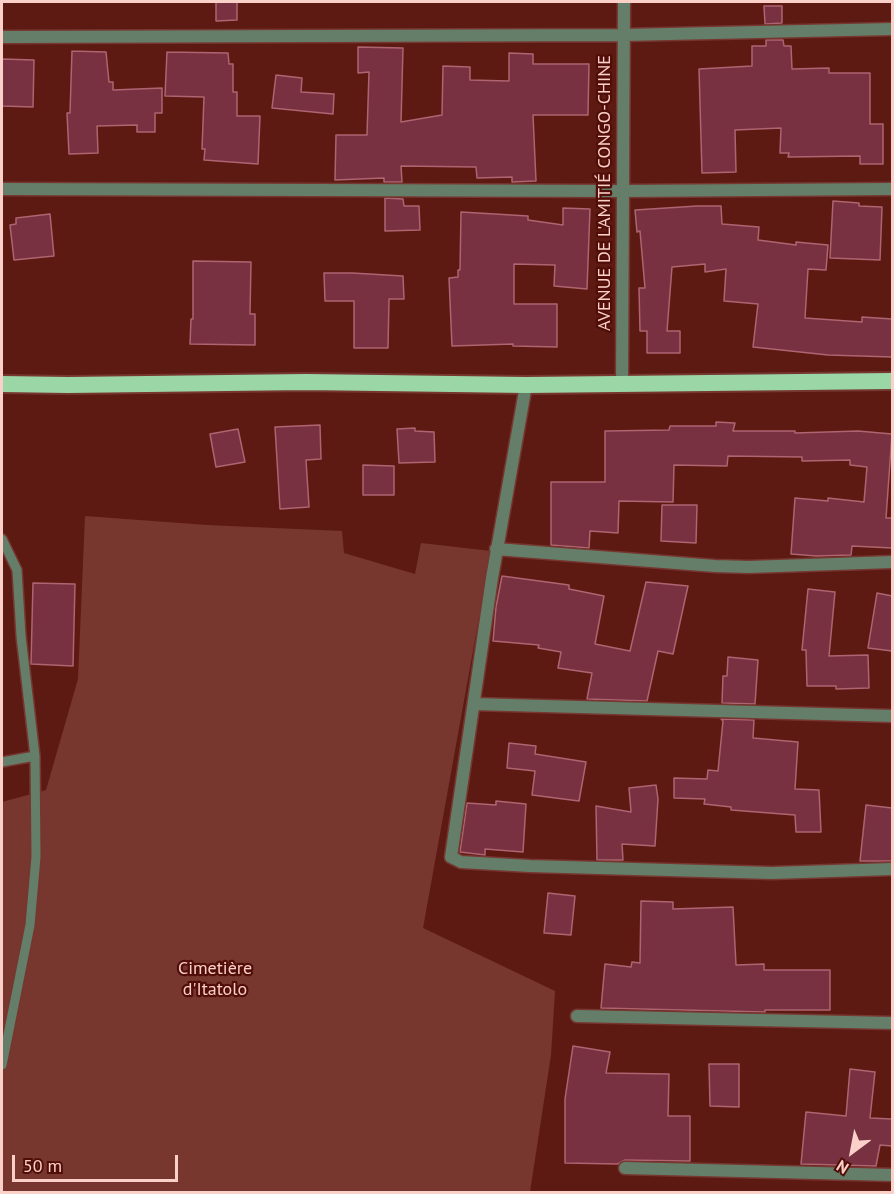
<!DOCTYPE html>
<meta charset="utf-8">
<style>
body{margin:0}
#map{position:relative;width:894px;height:1194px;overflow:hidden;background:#5d1a13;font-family:"PT Sans",sans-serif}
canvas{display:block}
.frame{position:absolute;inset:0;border:3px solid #fbd0c9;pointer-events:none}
.north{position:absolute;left:822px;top:1122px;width:60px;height:60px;-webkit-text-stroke:4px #510e08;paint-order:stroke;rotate:212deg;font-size:16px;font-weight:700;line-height:24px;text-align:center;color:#fbd0c9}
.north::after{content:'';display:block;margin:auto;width:21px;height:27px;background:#fbd0c9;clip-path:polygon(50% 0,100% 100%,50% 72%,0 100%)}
.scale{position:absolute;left:12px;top:1155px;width:166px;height:27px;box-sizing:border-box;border:3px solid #fbd0c9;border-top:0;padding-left:8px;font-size:18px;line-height:21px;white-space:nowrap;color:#fbd0c9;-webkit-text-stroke:4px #510e08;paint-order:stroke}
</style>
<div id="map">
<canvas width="894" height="1194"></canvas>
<div class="frame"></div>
<div class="north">N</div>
<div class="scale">50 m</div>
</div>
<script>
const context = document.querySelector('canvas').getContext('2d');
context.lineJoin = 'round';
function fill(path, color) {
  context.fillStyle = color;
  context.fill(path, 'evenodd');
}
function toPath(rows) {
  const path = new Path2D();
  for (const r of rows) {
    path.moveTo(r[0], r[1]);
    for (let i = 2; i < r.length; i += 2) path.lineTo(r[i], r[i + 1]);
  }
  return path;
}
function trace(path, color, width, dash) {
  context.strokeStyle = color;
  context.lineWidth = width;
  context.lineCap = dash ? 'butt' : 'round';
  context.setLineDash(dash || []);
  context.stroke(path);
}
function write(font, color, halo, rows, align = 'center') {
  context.font = font + ' "PT Sans",sans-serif';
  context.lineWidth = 4.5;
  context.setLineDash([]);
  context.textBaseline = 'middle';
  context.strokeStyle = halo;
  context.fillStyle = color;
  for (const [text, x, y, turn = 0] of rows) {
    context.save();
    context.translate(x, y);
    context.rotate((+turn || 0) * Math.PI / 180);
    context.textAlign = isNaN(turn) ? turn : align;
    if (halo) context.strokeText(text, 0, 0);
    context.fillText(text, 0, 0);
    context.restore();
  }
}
fill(toPath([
 [85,516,207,525,342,531,344,553,415,574,421,543,491,551,423,928,555,991,551,1055,530,1192,2,1192,2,802,46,790,78,679]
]), '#77372e');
const building = toPath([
 [216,2,237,2,237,20,216,21,216,2],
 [764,6,782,6,782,23,765,24,764,6],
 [766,40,783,40,784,46,791,46,792,69,829,68,829,73,870,73,870,124,883,124,883,164,860,164,860,156,788,157,789,153,780,153,781,128,735,130,736,172,702,173,699,69,752,66,752,46,766,46,766,40],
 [358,47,403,48,401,122,442,115,443,66,470,67,470,80,509,81,509,53,533,54,533,64,589,64,588,115,533,115,536,181,512,182,512,177,477,178,476,167,401,166,402,182,384,182,384,178,335,180,336,135,367,135,369,72,358,73,358,47],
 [72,51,106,52,109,82,113,82,113,90,162,88,162,113,155,113,155,132,137,132,137,125,97,126,98,153,69,154,67,113,70,113,72,51],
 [167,52,228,53,229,64,233,64,233,92,237,92,237,116,260,116,258,164,204,160,205,149,202,149,204,97,165,96,167,52],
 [2,59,34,60,33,107,2,106,2,59],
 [276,75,302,78,301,92,334,94,333,114,272,108,276,75],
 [385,198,403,199,404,206,419,206,420,230,385,231,385,198],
 [833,201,859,203,859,206,882,207,880,260,830,258,833,201],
 [697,206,721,206,722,224,759,227,758,240,796,245,796,242,828,245,826,270,808,269,805,318,862,322,862,317,892,319,892,357,828,355,753,347,758,304,724,301,726,269,705,272,705,264,672,267,667,331,680,331,680,353,647,353,647,331,640,331,639,288,645,288,640,231,637,232,635,210,697,206],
 [563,208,590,209,587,289,554,286,555,265,514,264,514,304,557,304,557,347,513,346,513,344,452,346,449,278,458,277,458,270,460,270,461,212,528,216,528,220,563,225,563,208],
 [50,214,54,256,14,260,10,225,16,224,16,218,50,214],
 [193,261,251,262,250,314,255,314,255,345,190,344,191,319,193,319,193,261],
 [324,273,352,273,403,276,404,299,389,299,388,348,354,348,354,301,325,301,324,273],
 [716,422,735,423,733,431,795,431,795,433,858,431,892,434,886,518,892,518,892,548,852,546,851,555,816,556,791,554,795,498,828,501,828,498,864,502,867,467,850,465,850,460,802,461,802,457,728,456,727,466,674,465,673,502,619,501,618,533,590,531,589,548,551,545,551,482,605,482,605,431,669,430,670,426,716,426,716,422],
 [320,425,321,459,306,460,309,507,280,509,275,427,320,425],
 [415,428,415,431,434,432,435,462,399,463,397,429,415,428],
 [238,429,245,462,216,467,210,434,238,429],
 [363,465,394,466,394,495,363,495,363,465],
 [662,505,697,505,696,543,661,541,662,505],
 [502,576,569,585,569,589,604,596,595,644,630,651,646,582,688,586,673,654,658,651,647,701,587,699,592,673,558,668,561,652,538,648,539,645,493,641,496,607,502,576],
 [33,583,75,584,73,666,31,664,33,583],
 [808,589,835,592,829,656,868,655,869,688,836,689,836,686,807,686,806,650,802,650,808,589],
 [877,593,892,596,892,651,868,648,877,593],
 [728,657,758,660,755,704,722,703,723,676,727,676,728,657],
 [721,719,754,720,753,738,798,742,795,789,819,790,821,832,796,832,795,815,731,810,731,807,704,804,705,799,674,798,674,778,707,779,708,770,718,771,723,721,721,719],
 [509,743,536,746,535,754,586,762,579,801,532,795,535,771,507,768,509,743],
 [656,785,658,799,655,846,622,844,623,860,597,860,596,806,631,812,629,788,656,785],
 [496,801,526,804,523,852,485,849,485,855,460,852,467,803,496,805,496,801],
 [866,805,892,808,892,861,860,861,866,805],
 [548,893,575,896,571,935,544,933,548,893],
 [641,901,673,902,673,909,733,907,736,965,764,964,764,970,830,970,830,1010,765,1010,765,1012,601,1008,605,964,631,967,632,962,640,963,641,901],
 [573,1046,610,1052,606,1073,669,1074,668,1116,690,1116,690,1161,625,1160,618,1164,565,1163,565,1099,573,1046],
 [709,1064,739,1064,739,1107,710,1106,709,1064],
 [850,1069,875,1072,870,1118,892,1119,892,1146,880,1145,876,1166,801,1164,806,1112,846,1116,850,1069]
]);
fill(building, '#773140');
trace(building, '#af6471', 1.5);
const service = toPath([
 [2,539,17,570,21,636,35,756,36,857,30,925,2,1065],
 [2,762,35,756]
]);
const minor = toPath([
 [2,37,624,35,892,29],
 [2,189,623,191,892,189],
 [622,384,624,2],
 [526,385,492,578,451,857,461,862,530,866,772,873,892,869],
 [496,549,715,566,749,567,892,562],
 [474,704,892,716],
 [577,1016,892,1023],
 [625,1168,892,1175]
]);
const trunk = toPath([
 [2,384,68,385,306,382,526,385,892,381]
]);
trace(service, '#763730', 12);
trace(minor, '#763730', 15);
trace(trunk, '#763730', 20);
trace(service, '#657e69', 9);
trace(minor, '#657e69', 12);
trace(trunk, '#9bd6a6', 16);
write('18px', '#fbd0c9', '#510e08', [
 ["AVENUE DE L'AMITIÉ CONGO-CHINE",605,193,-90]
]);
write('18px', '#facfc8', '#510e08', [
 ["Cimetière",215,969],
 ["d'Itatolo",215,990]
]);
</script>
